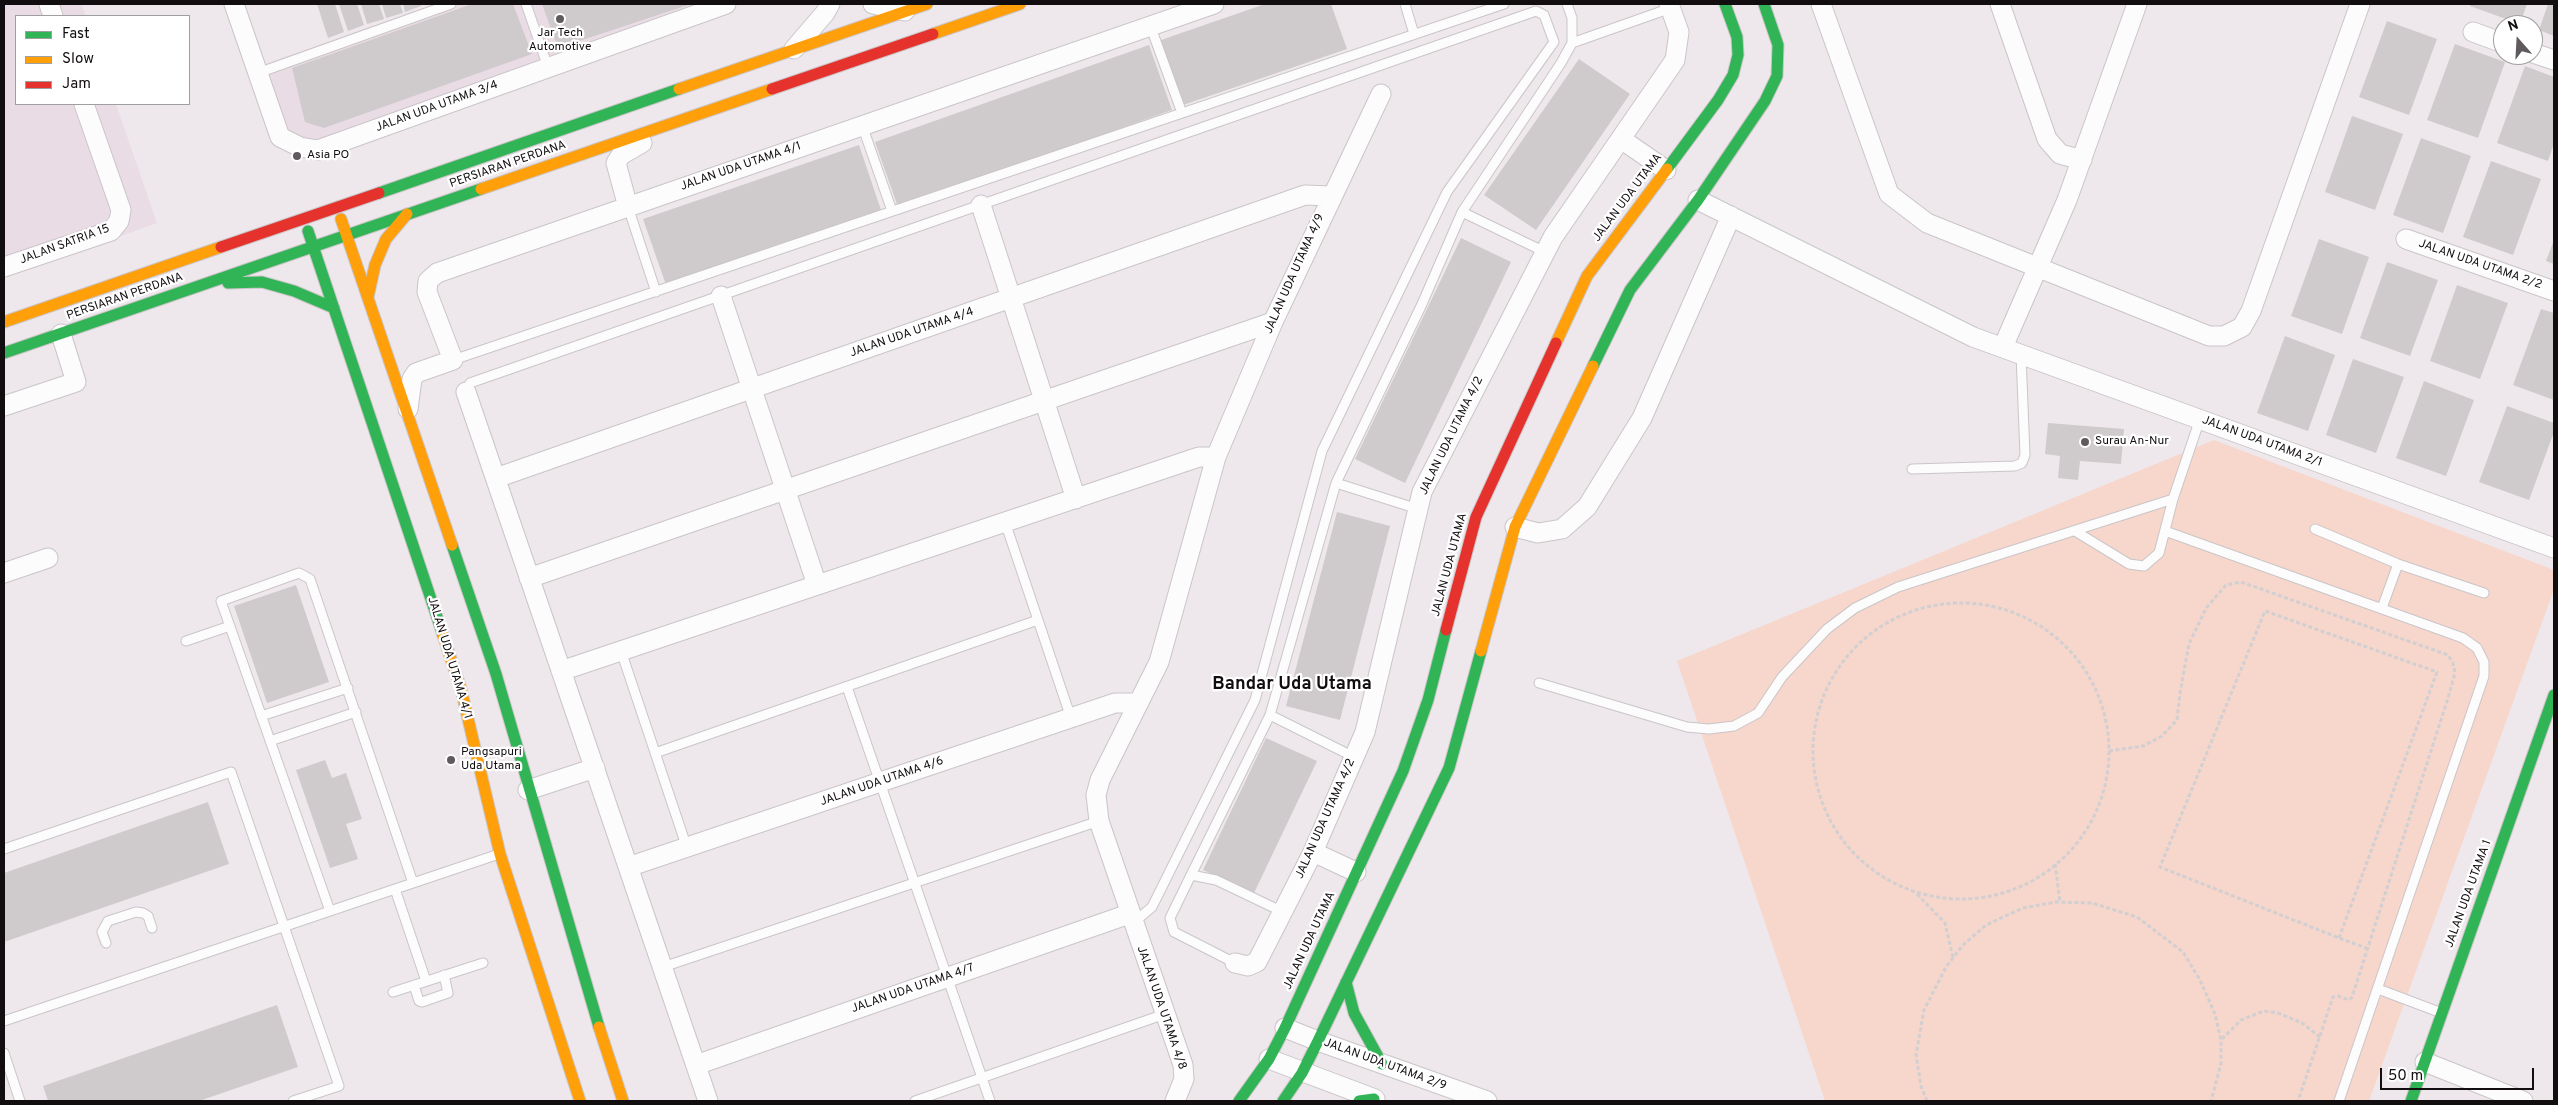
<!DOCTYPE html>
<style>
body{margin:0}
#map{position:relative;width:2558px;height:1105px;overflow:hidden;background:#eee8ec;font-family:Overpass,sans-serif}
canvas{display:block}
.frame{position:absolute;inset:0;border:5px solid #120e10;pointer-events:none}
.legend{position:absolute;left:15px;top:15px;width:175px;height:90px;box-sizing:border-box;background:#fff;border:1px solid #a09f9f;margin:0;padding:6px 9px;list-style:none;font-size:15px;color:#120e10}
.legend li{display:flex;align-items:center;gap:10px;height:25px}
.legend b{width:25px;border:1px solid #a09f9f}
.north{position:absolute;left:2493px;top:15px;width:50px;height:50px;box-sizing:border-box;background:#fff;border:1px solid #a09f9f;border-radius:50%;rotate:341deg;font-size:14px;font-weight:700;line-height:20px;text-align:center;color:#120e10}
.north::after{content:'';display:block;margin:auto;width:18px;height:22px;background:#5f5a5d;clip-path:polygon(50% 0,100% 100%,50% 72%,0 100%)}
.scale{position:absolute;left:2380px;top:1068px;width:154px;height:22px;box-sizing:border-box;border:2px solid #120e10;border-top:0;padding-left:6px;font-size:15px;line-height:18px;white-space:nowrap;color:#120e10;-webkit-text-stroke:4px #fff;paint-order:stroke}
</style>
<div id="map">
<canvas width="2558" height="1105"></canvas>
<div class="frame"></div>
<ul class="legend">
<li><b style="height:6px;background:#30b455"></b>Fast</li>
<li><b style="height:6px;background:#ff9f0a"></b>Slow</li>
<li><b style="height:6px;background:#e5322d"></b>Jam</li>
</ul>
<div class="north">N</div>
<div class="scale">50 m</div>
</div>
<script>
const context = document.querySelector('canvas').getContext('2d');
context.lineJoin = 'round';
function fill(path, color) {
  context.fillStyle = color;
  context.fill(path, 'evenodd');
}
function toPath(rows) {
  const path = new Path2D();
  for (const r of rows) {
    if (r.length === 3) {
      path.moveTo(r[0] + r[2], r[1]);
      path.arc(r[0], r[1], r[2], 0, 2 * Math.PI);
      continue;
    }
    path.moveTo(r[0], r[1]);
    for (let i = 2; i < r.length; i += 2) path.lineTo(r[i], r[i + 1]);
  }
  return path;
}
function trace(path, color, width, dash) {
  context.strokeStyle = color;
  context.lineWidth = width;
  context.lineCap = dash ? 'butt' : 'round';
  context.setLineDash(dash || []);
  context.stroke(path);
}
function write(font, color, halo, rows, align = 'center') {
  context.font = font + ' Overpass,sans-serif';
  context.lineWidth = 4.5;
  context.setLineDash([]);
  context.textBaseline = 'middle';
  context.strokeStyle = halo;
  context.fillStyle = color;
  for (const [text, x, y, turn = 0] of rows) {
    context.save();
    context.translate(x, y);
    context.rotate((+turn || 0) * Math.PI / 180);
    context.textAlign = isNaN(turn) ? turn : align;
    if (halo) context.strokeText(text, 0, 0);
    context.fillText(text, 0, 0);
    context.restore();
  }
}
fill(toPath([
 [4,4,81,4,86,16,16,16,16,104,116,104,157,223,4,278],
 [434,4,704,4,319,142,303,141,287,131,262,65]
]), '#eadce5');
fill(toPath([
 [2214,440,2554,570,2554,589,2369,1101,1825,1101,1677,661]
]), '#f7d6cb');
fill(toPath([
 [317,4,335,4,344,32,328,38],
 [339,4,357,4,364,25,348,31],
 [361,4,379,4,384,19,367,24],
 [382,4,400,4,403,13,386,18],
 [403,4,421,4,421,6,405,12],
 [472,4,513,4,532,54,324,128,305,122,292,68],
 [542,4,691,4,558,48],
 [1265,4,1331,4,1347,49,1183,105,1161,40],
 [2470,4,2527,4,2520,24,2470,6],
 [2548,4,2554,4,2554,36,2539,30],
 [2387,21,2437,39,2409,115,2359,97],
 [2455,44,2505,62,2478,138,2427,120],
 [1149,45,1172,110,898,207,875,142],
 [1579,59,1630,94,1536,230,1484,195],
 [2525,66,2554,77,2554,143,2548,161,2497,143],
 [2352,116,2403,134,2375,210,2325,192],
 [2421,138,2471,156,2443,233,2393,215],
 [859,145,881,210,666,285,643,219],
 [2491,161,2541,179,2513,255,2463,237],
 [1461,238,1511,262,1405,483,1355,459],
 [2319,239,2369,257,2342,334,2291,316],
 [2554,240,2554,264,2546,261],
 [2387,262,2438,280,2410,356,2360,338],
 [2457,285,2508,303,2480,379,2430,361],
 [2541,309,2554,313,2554,400,2513,385],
 [2285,336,2335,355,2308,431,2257,413],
 [2353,359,2404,377,2376,453,2326,435],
 [2424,381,2474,400,2446,476,2396,458],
 [2507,406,2554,423,2554,432,2529,500,2479,482],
 [2048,423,2124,429,2121,464,2080,461,2078,480,2058,478,2060,456,2045,454],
 [1337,512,1390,526,1340,720,1286,706],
 [296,585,329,682,267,703,234,606],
 [1266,738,1317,761,1254,893,1203,870],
 [325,760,332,778,346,773,362,819,346,824,358,859,330,868,296,770],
 [208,802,229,864,4,942,4,873],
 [277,1005,298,1067,199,1101,48,1101,43,1086]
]), '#cfcacc');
const lane = toPath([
 [526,4,548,67],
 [1405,4,1414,34],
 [1150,25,1182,113],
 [1572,43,1671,8],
 [258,73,451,4],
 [862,125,892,211],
 [628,207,656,292],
 [1462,212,1545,252],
 [453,360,1504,4],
 [466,392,470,383,1536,11,1544,15,1554,42,1447,192,1322,451,1255,700,1152,907,1133,923],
 [1912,469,2015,466,2022,463,2025,455,2021,354],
 [1336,483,1418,509],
 [1005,522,1071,718],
 [2315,529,2398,564,2484,593],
 [2075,531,2129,564,2144,566,2159,553,2173,499],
 [2165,531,2463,638,2477,648,2484,662,2484,676,2339,1101],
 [2382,608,2398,564],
 [186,641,230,626],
 [621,651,687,848],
 [1539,683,1687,727,1709,729,1734,726,1758,713,1782,677,1827,629,1855,608,1898,587,2173,499,2200,419],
 [847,687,990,1101],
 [1270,715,1354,757],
 [261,716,348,688],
 [270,741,356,712],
 [655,753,1038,620],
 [4,849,231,772,339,1086,293,1101],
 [1191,875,1270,715,1336,483,1422,304,1462,212,1561,63,1572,43,1572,18,1567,4],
 [395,889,426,981],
 [330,911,221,601,299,573,310,579,413,883],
 [106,943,102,932,108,921,136,912,143,913,148,916,152,928],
 [1235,963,1174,932,1170,918,1191,875,1216,880,1283,912],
 [663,967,1099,821],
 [414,985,419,1001,422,1002,448,993,444,975],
 [2378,989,2439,1012],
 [393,992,483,963],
 [4,1021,499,854],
 [4,1053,20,1101],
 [915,1101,1165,1014]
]);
const street = toPath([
 [49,4,53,16],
 [234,4,280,137,300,147,318,150,726,4],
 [873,4,905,11],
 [1821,4,1889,194,1927,223,2209,336,2224,336,2242,327,2251,311,2360,4],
 [2000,4,2047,139,2060,154,2082,160],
 [2473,32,2503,43],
 [794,49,825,13,830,4],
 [2533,53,2554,60],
 [1621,139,1666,170],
 [1698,200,1973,337,2554,548],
 [981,205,1076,499],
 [628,207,616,163,621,155,642,143],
 [2406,239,2554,291],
 [4,267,111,231,119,221,121,210,84,104],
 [721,296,817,585],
 [2003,347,2067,200,2137,4],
 [466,392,708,1101],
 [4,406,76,382,61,334],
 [408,409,412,379,416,373,453,360,427,292,428,281,437,273,1214,4],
 [496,478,1305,195,1331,196],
 [1515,527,1538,533,1562,529,1587,507,1642,418,1731,216],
 [4,573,48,558],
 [529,578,1273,322],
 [561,671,1199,457,1216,457],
 [528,790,595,768],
 [1313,852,1356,872],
 [628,867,1115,703,1136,703],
 [1235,963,1248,966,1257,962,1313,852,1365,732,1422,492,1553,237,1675,60,1679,32,1669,4],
 [1285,1028,1318,1041,1487,1101],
 [1269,1059,1375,1099],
 [2425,1062,2523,1101],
 [696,1065,1129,914],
 [1175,1101,1184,1079,1183,1065,1099,821,1096,795,1100,780,1159,662,1216,457,1273,322,1381,94]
]);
const fast = toPath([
 [1667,169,1718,100,1733,75,1738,55,1737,37,1725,4],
 [379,193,679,89],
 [308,231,443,635],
 [228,283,262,282,294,291,334,308],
 [4,353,481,189],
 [1593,366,1630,290,1698,200,1765,101,1777,76,1778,45,1764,4],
 [452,545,496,674,599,1027],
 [1346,982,1354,1013,1382,1064],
 [1239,1101,1269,1059,1285,1028,1403,771,1428,700,1446,630],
 [1283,1101,1302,1073,1318,1041,1449,768,1481,651],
 [1359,1101,1374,1099],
 [2411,1101,2554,695]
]);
const slow = toPath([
 [933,34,1020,4],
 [679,89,927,4],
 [481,189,772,89],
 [341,219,452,545],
 [368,297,375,265,386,239,407,214],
 [4,322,221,247],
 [1556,343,1587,276,1667,169],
 [443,635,461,689,500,854,580,1101],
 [1481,651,1515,527,1593,366],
 [599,1027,623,1101]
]);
const jam = toPath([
 [772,89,933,34],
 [221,247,379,193],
 [1446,630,1476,517,1556,343]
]);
trace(lane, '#cac5c8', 11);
trace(street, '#cac5c8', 21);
trace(fast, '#cac5c8', 13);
trace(slow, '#cac5c8', 13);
trace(jam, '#cac5c8', 13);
trace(toPath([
 [1961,751,148],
 [2109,751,2143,746,2162,736,2177,720,2180,693,2189,644,2206,608,2226,585,2241,582,2448,655,2453,663,2455,673,2448,698,2352,997,2349,1000,2338,996,2333,997,2298,1101],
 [2055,864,2060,902],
 [1917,894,1945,923,1953,958],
 [2339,938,2437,672,2265,611,2160,867,2339,938,2366,948],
 [2222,1039,2241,1020,2264,1011,2278,1013,2302,1023,2320,1037],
 [1927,1101,1921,1086,1916,1055,1924,1010,1946,967,1963,945,1986,925,2023,908,2056,902,2092,903,2137,917,2183,952,2200,980,2215,1014,2221,1040,2221,1064,2211,1101]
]), '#d1cfd1', 3, [4, 2.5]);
trace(lane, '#fcfcfc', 9);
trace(street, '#fcfcfc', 19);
trace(fast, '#30b455', 11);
trace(slow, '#ff9f0a', 11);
trace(jam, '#e5322d', 11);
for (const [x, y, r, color] of [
 [560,19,5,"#5f5a5d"],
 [297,156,5,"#5f5a5d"],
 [2085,442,5,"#5f5a5d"],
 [451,760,5,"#5f5a5d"]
]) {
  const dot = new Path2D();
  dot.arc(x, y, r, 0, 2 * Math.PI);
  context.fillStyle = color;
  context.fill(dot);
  trace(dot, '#fff', 2);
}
write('12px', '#120e10', '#fff', [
 ["Jar Tech",560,34,"center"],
 ["Automotive",560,48,"center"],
 ["Asia PO",307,156],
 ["Surau An-Nur",2095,442],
 ["Pangsapuri",461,753],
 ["Uda Utama",461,767]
], 'left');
write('12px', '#120e10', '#fff', [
 ["JALAN UDA UTAMA 3/4",437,107,-20],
 ["PERSIARAN PERDANA",508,165,-19],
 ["JALAN UDA UTAMA 4/1",741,167,-19],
 ["JALAN UDA UTAMA",1628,198,-53],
 ["JALAN SATRIA 15",65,245,-20],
 ["JALAN UDA UTAMA 2/2",2480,265,19],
 ["JALAN UDA UTAMA 4/9",1295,274,-66],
 ["PERSIARAN PERDANA",125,297,-19],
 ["JALAN UDA UTAMA 4/4",912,333,-19],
 ["JALAN UDA UTAMA 4/2",1452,436,-64],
 ["JALAN UDA UTAMA 2/1",2262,442,20],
 ["JALAN UDA UTAMA",1450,565,-75],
 ["JALAN UDA UTAMA 4/1",449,658,73],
 ["JALAN UDA UTAMA 4/6",882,782,-19],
 ["JALAN UDA UTAMA 4/2",1326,819,-66],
 ["JALAN UDA UTAMA 1",2469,894,-70],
 ["JALAN UDA UTAMA",1310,941,-65],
 ["JALAN UDA UTAMA 4/7",913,989,-19],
 ["JALAN UDA UTAMA 4/8",1161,1008,71],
 ["JALAN UDA UTAMA 2/9",1385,1065,20]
]);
write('bold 18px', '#120e10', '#fff', [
 ["Bandar Uda Utama",1292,685]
]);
</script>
